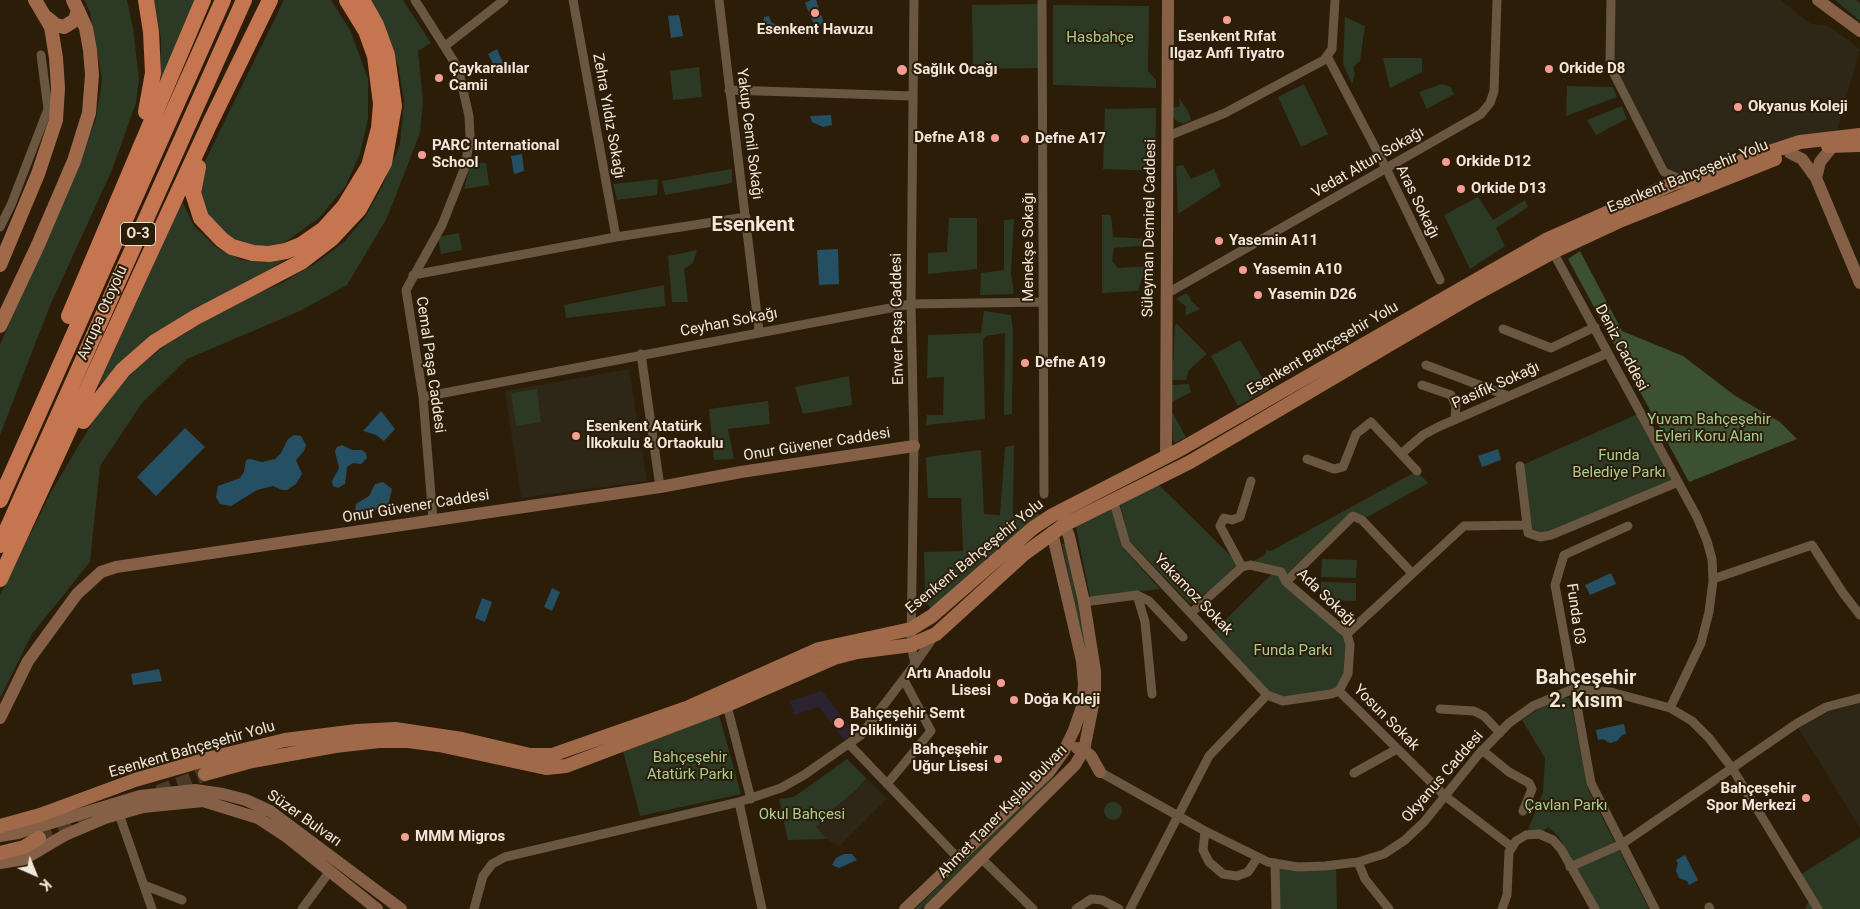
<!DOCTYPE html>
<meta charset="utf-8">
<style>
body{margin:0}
#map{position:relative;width:1860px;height:909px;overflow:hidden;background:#2c1d08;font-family:Roboto,sans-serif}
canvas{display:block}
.north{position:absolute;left:10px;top:849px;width:50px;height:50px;-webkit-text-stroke:4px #2c1d08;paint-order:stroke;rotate:136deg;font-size:14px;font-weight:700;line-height:20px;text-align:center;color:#f2e7db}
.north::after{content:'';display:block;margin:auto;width:18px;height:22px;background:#f2e7db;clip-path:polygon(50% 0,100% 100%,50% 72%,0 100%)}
</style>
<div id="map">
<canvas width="1860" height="909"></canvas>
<div class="north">K</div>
</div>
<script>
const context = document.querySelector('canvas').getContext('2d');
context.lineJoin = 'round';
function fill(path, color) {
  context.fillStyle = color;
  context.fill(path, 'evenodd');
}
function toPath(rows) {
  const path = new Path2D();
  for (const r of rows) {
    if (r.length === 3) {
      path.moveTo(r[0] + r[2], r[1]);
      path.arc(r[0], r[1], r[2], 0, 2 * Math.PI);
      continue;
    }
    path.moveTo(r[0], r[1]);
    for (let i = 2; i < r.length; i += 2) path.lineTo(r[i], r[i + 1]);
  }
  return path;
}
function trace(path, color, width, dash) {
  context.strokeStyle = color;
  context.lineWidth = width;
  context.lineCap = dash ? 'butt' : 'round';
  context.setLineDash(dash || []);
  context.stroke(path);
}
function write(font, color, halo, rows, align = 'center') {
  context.font = font + ' Roboto,sans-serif';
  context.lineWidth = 4;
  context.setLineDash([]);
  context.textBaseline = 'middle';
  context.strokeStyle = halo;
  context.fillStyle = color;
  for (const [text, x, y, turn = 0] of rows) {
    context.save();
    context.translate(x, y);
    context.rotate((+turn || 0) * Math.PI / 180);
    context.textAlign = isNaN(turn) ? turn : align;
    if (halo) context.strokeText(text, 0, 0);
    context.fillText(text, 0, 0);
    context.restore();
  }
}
fill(toPath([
 [1615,0,1780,0,1811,24,1829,26,1860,49,1837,131,1681,176,1671,172,1613,72],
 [629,369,647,481,521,498,505,391],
 [1860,698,1860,828,1796,724],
 [847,759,887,799,839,846,826,839,788,840,779,799,794,797]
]), '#2e2616');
fill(toPath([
 [822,691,854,732,844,740,819,707,794,715,790,701]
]), '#2c2332');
fill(toPath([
 [84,0,127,0,133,28,139,79,136,103,112,170,49,308,0,435,0,345,96,119,102,79,90,12],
 [153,0,197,0,161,84,161,38],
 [284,0,331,0,351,32,368,79,368,118,360,154,345,187,319,218,284,243,252,248,231,238,214,226,200,199,203,165],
 [371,0,403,0,431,43,418,51,423,101,420,133,387,218,347,285,300,311,187,359,142,403,100,466,90,562,32,634,0,698,0,595,51,492,107,398,137,368,166,345,240,300,280,284,316,263,344,242,365,217,383,185,400,144,404,101,398,65,385,28],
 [1835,0,1856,0,1860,3,1860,21],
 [1040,4,1041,68,973,69,972,5],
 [1053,5,1149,6,1148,71,1156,80,1156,88,1053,85],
 [1345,17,1365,26,1360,61,1353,67,1355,74,1352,84,1343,64],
 [1383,58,1422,58,1422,72,1390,88],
 [699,67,702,97,673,100,670,71],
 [1304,84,1328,134,1301,147,1278,97],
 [1442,84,1451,87,1454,94,1427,109,1419,92],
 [1567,86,1613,87,1617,97,1566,116],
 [1179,98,1188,111,1191,120,1183,124,1175,120,1173,116,1173,108,1180,106],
 [1622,106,1627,119,1596,135,1587,120],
 [1156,108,1155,171,1103,169,1105,109],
 [471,162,486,163,489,185,464,189],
 [1183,165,1191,179,1214,169,1221,186,1178,214,1176,166],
 [732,169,732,183,665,195,662,181],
 [658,179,657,195,617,200,613,184],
 [1478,197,1493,220,1525,200,1528,207,1496,228,1505,246,1470,269,1444,215],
 [182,201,194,226,217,248,242,260,264,262,285,260,146,342,98,386],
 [1102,215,1111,215,1113,237,1150,239,1150,245,1114,248,1112,261,1118,268,1155,266,1155,276,1142,278,1138,291,1102,293],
 [949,218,977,218,977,269,928,274,928,253,947,252],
 [1014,219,1011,273,1014,294,980,295,981,273,1004,270,1004,220],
 [459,233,462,250,441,254,438,237],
 [697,250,693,263,684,269,688,302,672,302,668,256],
 [664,285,665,306,566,318,564,305],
 [1187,293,1192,302,1200,309,1187,315,1185,313,1186,306,1176,299],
 [984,311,1011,315,1013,330,1012,414,1004,415,1005,333,986,336,983,340,985,419,926,425,927,415,943,415,944,377,927,378,928,335,981,333],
 [1177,324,1207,354,1189,370,1186,380,1172,380,1175,325],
 [1240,340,1269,389,1238,406,1211,356],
 [849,376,852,405,803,414,795,387],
 [1189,384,1191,392,1172,402,1172,385],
 [537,389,541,422,516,426,511,393],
 [768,401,770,424,728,429,734,459,714,460,709,409],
 [1172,412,1186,437,1175,443,1173,440],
 [1640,413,1678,482,1551,535,1528,533,1520,466],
 [1014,445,1013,514,1041,514,932,609,927,604,925,597,924,552,963,551,961,498,928,498,926,457,981,450,984,514,1000,515,1005,447],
 [1417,471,1428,483,1362,520,1353,516,1287,581,1347,634,1348,674,1331,694,1272,697,1211,634,1275,571,1242,567,1190,604,1129,540,1120,504,1158,484,1242,567,1265,555,1266,550,1271,551],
 [1111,508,1123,548,1160,589,1090,597,1076,527],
 [1062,544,1066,544,1089,661,1085,725,1081,724,1086,662],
 [1322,559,1357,560,1356,578,1321,577],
 [1321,582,1356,583,1356,601,1321,600],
 [1555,698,1570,698,1588,789,1649,909,1599,909,1559,837,1548,827,1539,834,1526,835,1543,792,1545,758,1522,720],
 [719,715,741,794,640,816,623,751],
 [847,759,866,778,856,790,823,817,825,820,816,827,826,839,788,840,779,799,794,797],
 [1052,777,1054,779,921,909,915,909],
 [1113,811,9],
 [1860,837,1860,909,1805,909,1810,898,1797,877],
 [1275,863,1336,865,1337,909,1276,909]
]), '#2c3925');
fill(toPath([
 [1580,251,1622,331,1683,356,1734,395,1780,422,1797,439,1689,482,1568,259]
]), '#3b5131');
fill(toPath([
 [811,0,816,0,824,23,815,27,805,3],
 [679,15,683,36,671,38,668,16],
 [769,16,771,22,782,28,781,33,777,34,773,32,768,34,762,31,764,17],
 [497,49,504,65,496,69,488,54],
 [831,115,832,125,823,127,812,122,810,116],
 [522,154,524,171,514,174,511,156],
 [838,249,839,284,819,285,817,250],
 [381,411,395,429,384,441,376,435,363,431],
 [185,428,205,447,156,496,137,477],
 [294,435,301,436,306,445,304,451,296,460,302,474,296,484,287,490,282,490,273,486,257,490,231,506,220,504,216,497,218,486,240,478,244,472,246,460,250,459,262,462,275,459,281,453,288,439],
 [342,445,352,450,362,450,366,453,367,458,361,464,353,463,347,467,345,484,338,488,333,486,332,481,339,468,335,451,337,447],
 [1498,449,1501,460,1482,467,1478,456],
 [383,482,392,489,387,510,379,507,368,517,359,517,355,512,356,504,369,496,375,484],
 [1611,573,1616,584,1590,595,1585,585],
 [552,588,560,592,552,611,544,607],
 [482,598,492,602,485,622,475,618],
 [159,669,162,681,133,685,131,674],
 [1624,724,1626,734,1622,735,1617,741,1610,743,1603,739,1598,740,1596,730],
 [975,740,984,749,976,757,967,748],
 [844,854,852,854,857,860,839,868,832,865,836,858],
 [1685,855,1698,880,1689,885,1687,881,1679,878,1676,871,1678,863,1676,860]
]), '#255063');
trace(toPath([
 [158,792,205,774],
 [39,838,89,819]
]), '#4a3b28', 14, [14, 7]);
trace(toPath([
 [415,0,458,68,469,116,470,137,465,167,442,225,406,290,423,397,433,520],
 [573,0,616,237],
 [719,0,759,331],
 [1042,0,1044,494],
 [1611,0,1610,60,1613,72,1664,172,1682,180],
 [445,46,504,0],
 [1327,56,1386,168,1440,280],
 [729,90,913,96],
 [1168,136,1225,113,1324,60,1332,49,1335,0],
 [0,227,11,205,48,109,41,55],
 [1553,252,1697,517,1707,541,1712,559,1713,581,1709,612,1701,643,1670,708],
 [413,275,616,237,746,217],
 [1166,294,1481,114,1490,103,1494,91,1497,0],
 [1503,329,1551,348,1595,327],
 [641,354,660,487],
 [1426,365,1508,396],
 [1422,385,1451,395,1456,405,1455,419],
 [423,397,911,304,1043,302],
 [1401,454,1423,435,1438,427,1608,353],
 [1307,459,1334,469,1343,467,1356,434,1371,422,1417,471],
 [1520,466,1528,533,1540,537,1551,535,1678,482],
 [1115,506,1126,544,1267,695,1283,701,1331,694,1339,691],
 [1628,526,1564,555,1555,585,1591,783,1655,909],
 [1242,567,1220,526,1224,518,1232,520,1240,517,1251,481],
 [1713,579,1812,545,1843,593,1860,615],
 [1286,582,1353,516,1362,520,1411,572],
 [1137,595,1145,622,1152,694],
 [1084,602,1137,595,1149,601,1183,637],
 [1191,613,1242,567,1250,565,1281,572,1286,582,1347,634,1350,645,1348,674,1339,691],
 [1347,634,1464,526,1526,525],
 [915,664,935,635],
 [1339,691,1445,796,1512,847],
 [726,702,751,799],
 [1440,709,1474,711,1484,716,1500,733],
 [849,744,958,858],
 [1482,750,1509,772,1529,783,1532,789,1523,811],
 [1100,772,1205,831,1268,862,1298,867,1325,866,1358,862,1384,854,1405,840,1424,822,1478,755,1509,723,1533,706,1573,689,1611,692,1670,708,1692,721,1709,738,1732,768,1818,909],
 [1354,773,1397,749],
 [887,784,931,731,904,680],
 [739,802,762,909],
 [119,814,152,909],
 [1205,831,1203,850,1209,862,1223,874,1237,876,1248,872,1258,857],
 [981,858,1033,909],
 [1358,862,1365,879,1389,909],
 [1275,863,1276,909],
 [1570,867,1622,844,1796,724,1826,707,1860,698],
 [144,885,182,900],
 [1709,907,1710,909],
 [302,909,330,871],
 [474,909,483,876,492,864,505,857,739,802,781,788,804,775,861,735,915,664,911,645,914,446,911,304,914,0],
 [1076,909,1091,899,1102,900,1119,909],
 [1130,909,1209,756,1267,695],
 [1502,909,1507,895,1509,852,1516,841,1526,835,1539,834,1553,840,1561,849,1595,909]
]), '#695741', 9);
trace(toPath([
 [1818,0,1860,31],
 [1790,153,1802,159,1816,178,1860,283],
 [1816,178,1820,162,1833,146],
 [1166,457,1168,0],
 [0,718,28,661,77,594,101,572,116,567,660,487,741,472,914,446],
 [1077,748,1084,750,1091,756,1100,772],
 [0,836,18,833,140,796,195,790,223,794,246,800,270,811,401,909],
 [0,863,24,859,65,835,105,818,143,807,203,801,258,818,287,837,377,909],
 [905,909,1049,772,1064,751,1074,730,1082,707,1084,684,1082,661,1052,532],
 [930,909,1075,765,1084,750,1095,695,1095,671,1084,602,1069,536,1064,525]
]), '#856046', 12);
trace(toPath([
 [46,17,56,25,64,27,75,20,78,10],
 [1828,146,1860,145],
 [0,265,38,174,56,120,58,88,56,58,51,27,35,0],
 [0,326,38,245,74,161,89,113,92,75,90,50,86,28,73,0],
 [205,774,252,761,335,746,379,741,408,741,439,745,546,768,566,766,727,705,834,658,857,652,911,645,936,634,1024,554,1064,525,1190,462,1474,295,1553,252,1622,220,1775,159],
 [0,826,40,815,135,780,211,758,285,740,357,731,395,729,462,739,530,755,552,755,689,707,819,649,911,629,932,616,1033,528,1051,516,1181,449,1546,240,1672,184,1800,142,1860,135],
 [0,853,24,847,39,838]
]), '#a06a4a', 14);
trace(toPath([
 [146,0,151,32,153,73,146,112],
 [198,167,193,193,201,218,222,240,232,247,253,253,269,254,286,251,301,245,324,229,344,207,369,166,379,128,381,104,375,56,366,31,347,0],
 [69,316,203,0],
 [83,421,123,370,155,342,196,317,301,262,331,239,359,209,384,163,394,106,387,55,376,25,362,0],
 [0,500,223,0],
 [0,545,244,0],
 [0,579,209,125,270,0]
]), '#c57650', 16);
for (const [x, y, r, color] of [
 [815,13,5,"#f59c93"],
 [1227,20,5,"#f59c93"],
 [1549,69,5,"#f59c93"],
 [902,70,6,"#f59c93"],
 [439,78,5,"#f59c93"],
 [1738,107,5,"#f59c93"],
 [995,138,5,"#f59c93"],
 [1025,139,5,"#f59c93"],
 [422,155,5,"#f59c93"],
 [1446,162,5,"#f59c93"],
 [1461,189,5,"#f59c93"],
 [1219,241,5,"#f59c93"],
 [1243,270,5,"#f59c93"],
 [1258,295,5,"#f59c93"],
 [1025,363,5,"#f59c93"],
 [576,436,5,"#f59c93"],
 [1001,683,5,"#f59c93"],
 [1014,700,5,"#f59c93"],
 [839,723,6,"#f59c93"],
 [998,759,5,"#f59c93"],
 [1806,798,5,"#f59c93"],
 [405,837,5,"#f59c93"]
]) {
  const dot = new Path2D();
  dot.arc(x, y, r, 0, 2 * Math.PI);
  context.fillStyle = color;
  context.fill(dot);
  trace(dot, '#2c1d08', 2);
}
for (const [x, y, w] of [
 [138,234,35]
]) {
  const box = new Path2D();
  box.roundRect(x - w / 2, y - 11.5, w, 23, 4);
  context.fillStyle = '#2c1d08';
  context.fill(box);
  trace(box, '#f2e7db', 1);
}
write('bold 14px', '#f2e7db', null, [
 ["O-3",138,234]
]);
write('bold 15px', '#f2e7db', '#2c1d08', [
 ["Esenkent Havuzu",815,30,"center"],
 ["Esenkent Rıfat",1227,37,"center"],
 ["Ilgaz Anfi Tiyatro",1227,54,"center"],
 ["Çaykaralılar",449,69],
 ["Camii",449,86],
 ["Orkide D8",1559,69],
 ["Sağlık Ocağı",913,70],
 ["Okyanus Koleji",1748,107],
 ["Defne A18",985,138,"right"],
 ["Defne A17",1035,139],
 ["PARC International",432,146],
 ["School",432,163],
 ["Orkide D12",1456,162],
 ["Orkide D13",1471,189],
 ["Yasemin A11",1229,241],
 ["Yasemin A10",1253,270],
 ["Yasemin D26",1268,295],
 ["Defne A19",1035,363],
 ["Esenkent Atatürk",586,427],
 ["İlkokulu & Ortaokulu",586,444],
 ["Artı Anadolu",991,674,"right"],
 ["Lisesi",991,691,"right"],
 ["Doğa Koleji",1024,700],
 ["Bahçeşehir Semt",850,714],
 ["Polikliniği",850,731],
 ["Bahçeşehir",988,750,"right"],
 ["Uğur Lisesi",988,767,"right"],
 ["Bahçeşehir",1796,789,"right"],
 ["Spor Merkezi",1796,806,"right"],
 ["MMM Migros",415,837]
], 'left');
write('15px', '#a7cd95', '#2c1d08', [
 ["Hasbahçe",1100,38],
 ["Yuvam Bahçeşehir",1709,420],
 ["Evleri Koru Alanı",1709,437],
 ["Funda",1619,456],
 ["Belediye Parkı",1619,473],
 ["Funda Parkı",1293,651],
 ["Bahçeşehir",690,758],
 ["Atatürk Parkı",690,775],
 ["Çavlan Parkı",1566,806],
 ["Okul Bahçesi",802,815]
]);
write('15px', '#f2e7db', '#2c1d08', [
 ["Zehra Yıldız Sokağı",608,116,80],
 ["Yakup Cemil Sokağı",749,134,83],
 ["Vedat Altun Sokağı",1368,163,-30],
 ["Esenkent Bahçeşehir Yolu",1688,177,-22],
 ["Aras Sokağı",1417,202,64],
 ["Süleyman Demirel Caddesi",1150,228,-89],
 ["Menekşe Sokağı",1029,247,-90],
 ["Avrupa Otoyolu",103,313,-66],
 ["Enver Paşa Caddesi",898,319,-91],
 ["Ceyhan Sokağı",729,323,-11],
 ["Deniz Caddesi",1621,348,62],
 ["Esenkent Bahçeşehir Yolu",1323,349,-30],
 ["Cemal Paşa Caddesi",430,365,82],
 ["Pasifik Sokağı",1496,386,-24],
 ["Onur Güvener Caddesi",817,445,-9],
 ["Onur Güvener Caddesi",416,507,-9],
 ["Esenkent Bahçeşehir Yolu",975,557,-39],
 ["Yakamoz Sokak",1193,595,46],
 ["Ada Sokağı",1326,598,44],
 ["Funda 03",1575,614,82],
 ["Yosun Sokak",1386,718,45],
 ["Esenkent Bahçeşehir Yolu",192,750,-16],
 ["Okyanus Caddesi",1443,777,-49],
 ["Ahmet Taner Kışlalı Bulvarı",1003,812,-46],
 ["Süzer Bulvarı",304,819,35]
]);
write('bold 20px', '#f2e7db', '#2c1d08', [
 ["Esenkent",753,226],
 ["Bahçeşehir",1586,679],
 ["2. Kısım",1586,702]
]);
</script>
